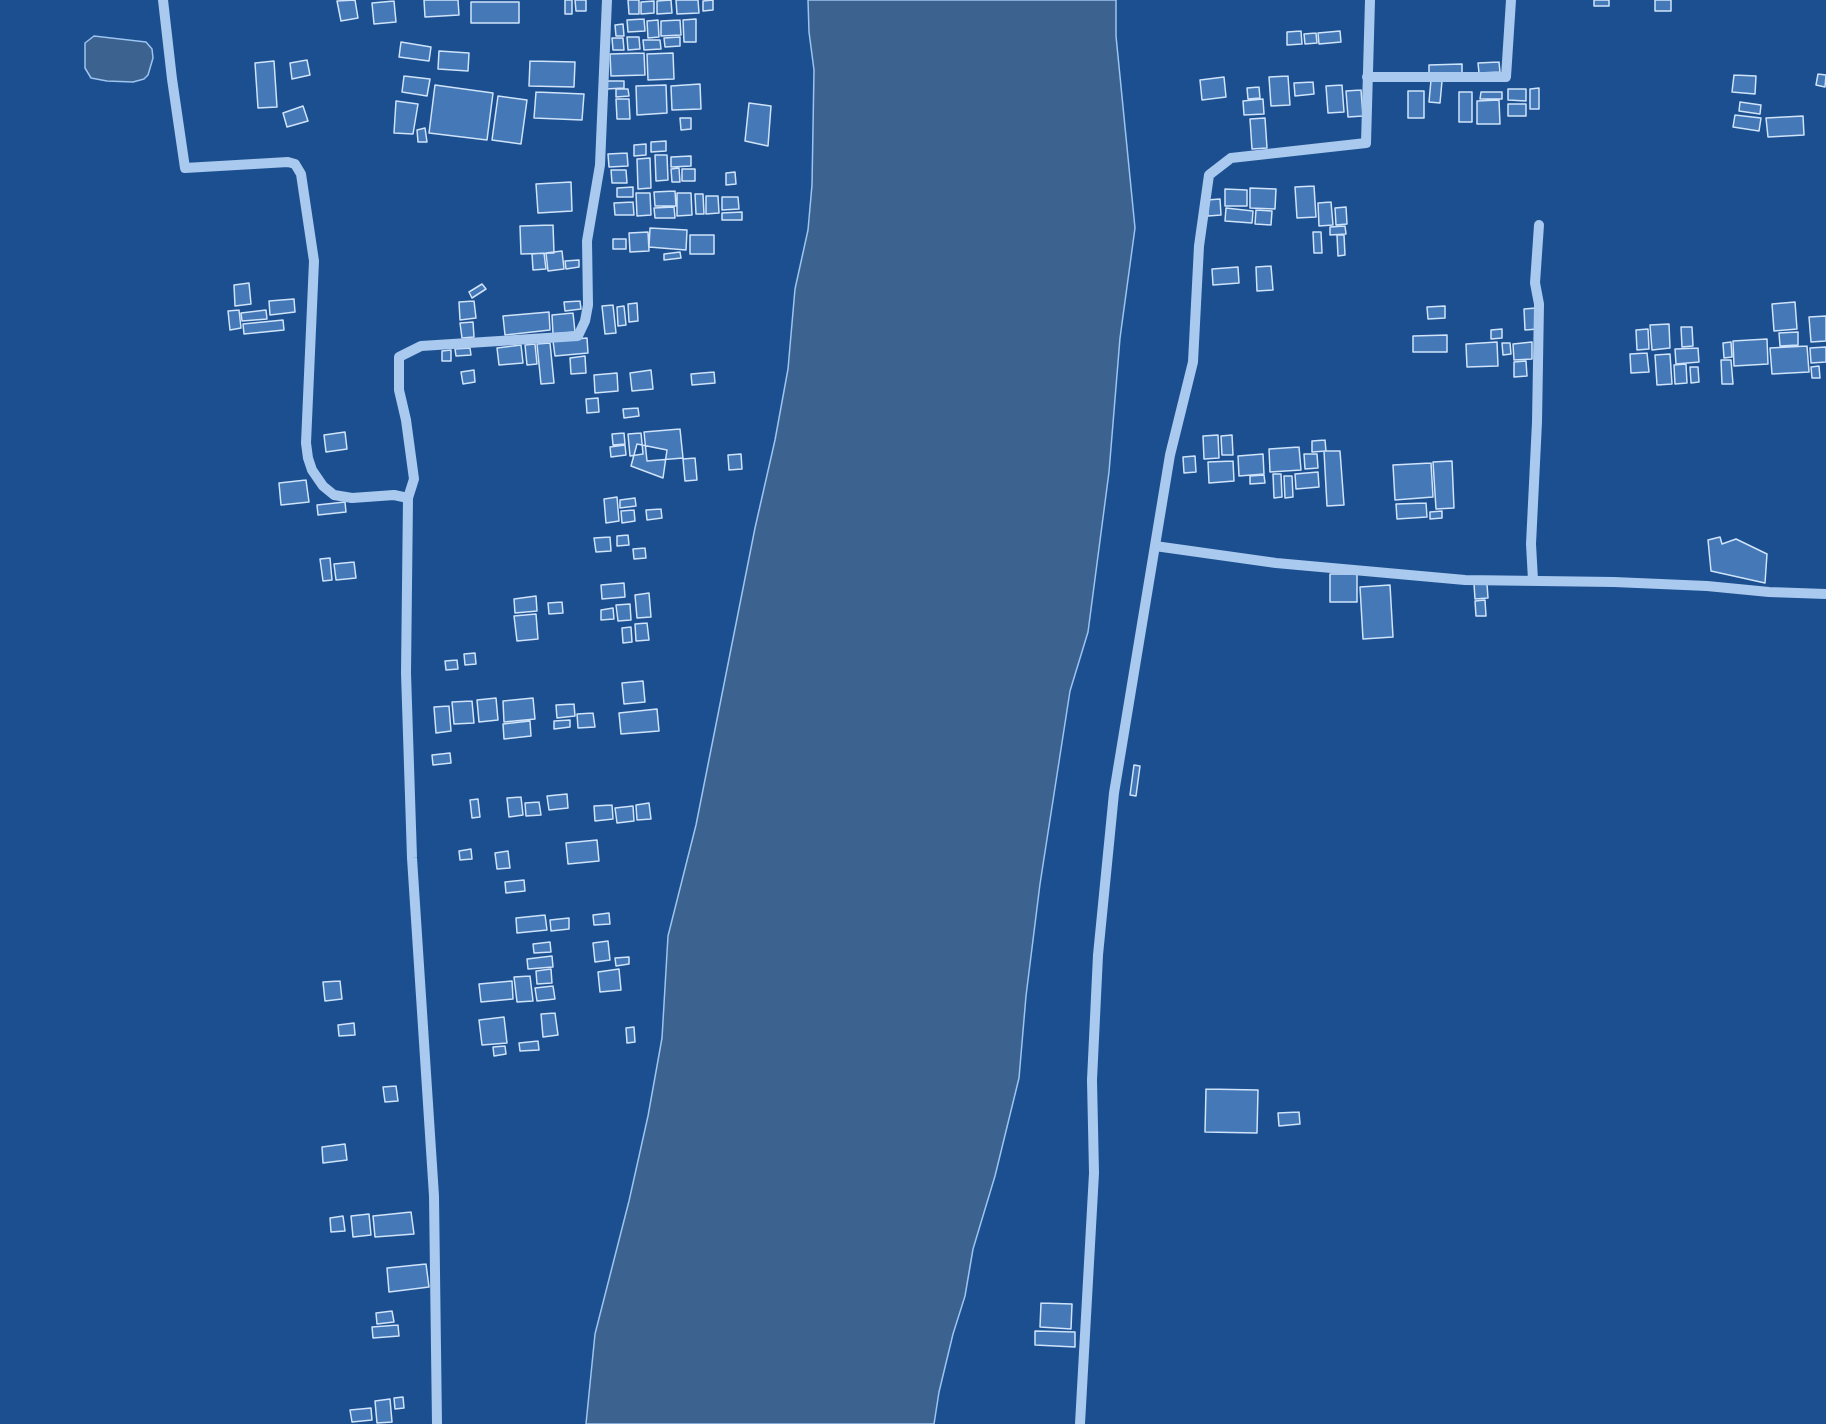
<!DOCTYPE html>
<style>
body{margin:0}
canvas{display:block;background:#1b4f8f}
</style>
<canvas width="1826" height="1424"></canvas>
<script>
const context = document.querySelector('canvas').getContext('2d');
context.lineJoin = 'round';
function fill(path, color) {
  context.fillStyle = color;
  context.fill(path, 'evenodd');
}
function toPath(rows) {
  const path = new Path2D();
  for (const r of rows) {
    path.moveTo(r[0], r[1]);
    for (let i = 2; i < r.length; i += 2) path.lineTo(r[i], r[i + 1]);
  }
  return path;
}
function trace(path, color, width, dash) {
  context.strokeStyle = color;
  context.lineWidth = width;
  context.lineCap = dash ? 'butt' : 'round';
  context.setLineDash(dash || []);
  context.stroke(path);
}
const water = toPath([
 [808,0,1116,0,1116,36,1135,228,1120,338,1109,472,1088,632,1070,691,1040,884,1026,996,1019,1078,995,1176,973,1249,965,1296,953,1334,939,1392,934,1424,586,1424,595,1334,629,1201,648,1116,662,1038,668,936,696,825,755,528,775,440,788,369,795,289,808,230,812,185,814,70,809,32,808,0],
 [94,36,146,42,152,49,153,58,148,75,144,79,133,82,107,81,91,78,85,68,85,43,94,36]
]);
fill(water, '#3c6290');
trace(water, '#9cc4f0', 1.5);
const building = toPath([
 [355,0,358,18,341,21,337,1,355,0],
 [424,0,458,0,459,15,425,17,424,0],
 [565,0,572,0,572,14,565,14,565,0],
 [575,0,586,0,586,11,576,11,575,0],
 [628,0,639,0,639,14,629,14,628,0],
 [671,0,672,13,657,14,657,1,671,0],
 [676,0,698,0,699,13,677,14,676,0],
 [713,0,713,10,703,11,703,1,713,0],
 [1594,0,1609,0,1609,6,1594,6,1594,0],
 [1655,0,1671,0,1671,11,1655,11,1655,0],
 [394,1,396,22,374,24,372,3,394,1],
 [654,1,654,13,641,14,641,2,654,1],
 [471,2,519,2,519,23,471,23,471,2],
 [644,19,645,31,628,32,627,20,644,19],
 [696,19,696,42,684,42,683,20,696,19],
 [658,20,659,37,648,38,647,21,658,20],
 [680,20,681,35,661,36,661,21,680,20],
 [623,24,624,36,616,36,615,25,623,24],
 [1301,31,1302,44,1287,45,1287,32,1301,31],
 [1340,31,1341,42,1319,44,1318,33,1340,31],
 [1316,33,1317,43,1305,44,1304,34,1316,33],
 [627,37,639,37,640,49,628,50,627,37],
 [680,37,680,46,665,47,664,38,680,37],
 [612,38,623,38,624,50,613,50,612,38],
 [643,40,660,40,661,49,644,50,643,40],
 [401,42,431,47,429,61,399,57,401,42],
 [439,51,469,53,468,71,438,69,439,51],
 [644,53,645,75,611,76,610,54,644,53],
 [673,53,674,79,648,80,647,54,673,53],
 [307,60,310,75,292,79,290,63,307,60],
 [274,61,277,107,258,108,255,63,274,61],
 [530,61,575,62,574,87,529,86,530,61],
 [1499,62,1500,72,1479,73,1478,63,1499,62],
 [1462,64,1462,75,1429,75,1429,65,1462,64],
 [1818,74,1826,75,1825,87,1816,85,1818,74],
 [1734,75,1756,76,1755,94,1732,92,1734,75],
 [404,76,430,79,427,96,402,92,404,76],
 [1288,76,1290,105,1271,106,1269,77,1288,76],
 [1224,77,1226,97,1202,100,1200,80,1224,77],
 [1431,80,1442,81,1440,103,1429,102,1431,80],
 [606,81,624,81,624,88,606,89,606,81],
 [1313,82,1314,94,1295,96,1294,83,1313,82],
 [700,84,701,109,672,110,671,86,700,84],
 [435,85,493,93,487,140,429,133,435,85],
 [666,85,667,113,637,115,636,86,666,85],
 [1342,85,1344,112,1328,113,1326,86,1342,85],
 [1259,87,1260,98,1248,99,1247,88,1259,87],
 [1539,88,1539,109,1530,109,1530,89,1539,88],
 [616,89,628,89,629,96,616,97,616,89],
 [1508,89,1526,89,1526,101,1508,100,1508,89],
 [1361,90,1363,116,1348,117,1346,91,1361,90],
 [1408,91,1424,91,1424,118,1408,118,1408,91],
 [536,92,584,94,582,120,534,118,536,92],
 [1459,92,1472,92,1472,122,1459,122,1459,92],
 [1481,92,1502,92,1502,99,1480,99,1481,92],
 [498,96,527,100,521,144,492,140,498,96],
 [616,99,629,99,630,119,617,119,616,99],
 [1263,99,1264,114,1244,115,1243,101,1263,99],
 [1499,100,1500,124,1477,124,1477,101,1499,100],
 [396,101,418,104,413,134,394,133,396,101],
 [1740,102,1761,105,1760,114,1739,111,1740,102],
 [749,103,771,106,768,146,745,141,749,103],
 [1508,104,1526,104,1526,116,1508,116,1508,104],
 [303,106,308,121,287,127,283,113,303,106],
 [1735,115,1761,118,1759,131,1733,127,1735,115],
 [1803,116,1804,135,1768,137,1766,118,1803,116],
 [680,118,691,118,691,129,681,130,680,118],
 [1265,118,1267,148,1252,149,1250,119,1265,118],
 [425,128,427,142,418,142,417,130,425,128],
 [666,141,666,151,651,152,651,142,666,141],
 [646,144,646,155,634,156,634,145,646,144],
 [627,153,628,166,609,167,608,154,627,153],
 [655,155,667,155,668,180,656,181,655,155],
 [691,156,691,166,671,167,671,157,691,156],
 [650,158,651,188,638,189,637,159,650,158],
 [679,168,680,182,672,182,671,169,679,168],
 [682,169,695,169,695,181,682,181,682,169],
 [611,170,626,170,627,183,612,183,611,170],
 [735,172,736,184,726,185,726,173,735,172],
 [571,182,572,211,538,213,536,184,571,182],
 [1314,186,1316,217,1297,218,1295,187,1314,186],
 [633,187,633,197,617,197,617,188,633,187],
 [1250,188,1276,189,1275,209,1250,208,1250,188],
 [1225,189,1247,190,1247,206,1225,206,1225,189],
 [675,191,676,206,655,206,654,192,675,191],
 [636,193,650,193,651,215,637,216,636,193],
 [677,193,691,193,692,215,677,216,677,193],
 [695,194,703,194,704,214,696,214,695,194],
 [706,196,718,196,719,213,706,214,706,196],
 [722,197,738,197,739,209,722,210,722,197],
 [1220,199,1221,215,1208,216,1207,200,1220,199],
 [633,202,634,215,615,215,614,203,633,202],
 [1331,202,1333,225,1319,226,1318,203,1331,202],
 [674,207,675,218,655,218,654,208,674,207],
 [1346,207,1347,224,1336,225,1335,208,1346,207],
 [1226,208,1253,211,1252,223,1225,221,1226,208],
 [1256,210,1272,211,1271,225,1255,224,1256,210],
 [742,212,742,220,722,220,722,213,742,212],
 [553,225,554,253,521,254,520,226,553,225],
 [1345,226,1346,234,1330,235,1330,227,1345,226],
 [650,228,687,230,686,250,649,247,650,228],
 [648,232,649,251,630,252,629,233,648,232],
 [1313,232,1321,232,1322,253,1314,253,1313,232],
 [690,235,714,235,714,254,690,254,690,235],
 [1337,235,1344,235,1345,255,1338,256,1337,235],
 [613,239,626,239,626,249,613,249,613,239],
 [562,251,564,269,548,271,546,253,562,251],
 [680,252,681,258,664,260,664,254,680,252],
 [544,253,546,269,533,270,532,254,544,253],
 [579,260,579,267,566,269,565,261,579,260],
 [1271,266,1273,290,1257,291,1256,267,1271,266],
 [1238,267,1239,283,1213,285,1212,269,1238,267],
 [249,283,251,304,235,306,234,285,249,283],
 [482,284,486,289,472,298,469,292,482,284],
 [294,299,295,312,270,315,269,301,294,299],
 [474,301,476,318,460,320,459,302,474,301],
 [580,301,581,309,565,311,564,302,580,301],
 [1795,302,1797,329,1774,331,1772,304,1795,302],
 [637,303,638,321,629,322,628,304,637,303],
 [613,305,616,333,605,334,602,306,613,305],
 [624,306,626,325,618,326,617,307,624,306],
 [1445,306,1445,318,1428,319,1427,307,1445,306],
 [1536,308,1538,329,1525,330,1524,309,1536,308],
 [239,310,241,328,230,330,228,311,239,310],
 [266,310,267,319,242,321,241,313,266,310],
 [549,312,550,330,505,335,503,316,549,312],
 [573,313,575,332,553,334,552,315,573,313],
 [1826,316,1826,341,1811,342,1809,317,1826,316],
 [283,320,284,330,244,334,243,324,283,320],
 [473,322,474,337,462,338,460,323,473,322],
 [1669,324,1670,348,1652,350,1650,325,1669,324],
 [1681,327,1692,327,1693,346,1682,347,1681,327],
 [1502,329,1502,338,1491,339,1491,330,1502,329],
 [1648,329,1649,349,1637,350,1636,330,1648,329],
 [1798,332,1798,345,1780,346,1779,333,1798,332],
 [1447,335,1447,352,1413,352,1413,336,1447,335],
 [587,338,588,353,555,356,553,341,587,338],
 [1767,339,1768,364,1734,366,1733,341,1767,339],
 [1497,342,1498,366,1467,367,1466,344,1497,342],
 [1532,342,1532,359,1514,360,1513,344,1532,342],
 [1731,342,1732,357,1724,358,1723,343,1731,342],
 [550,343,554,383,541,384,537,344,550,343],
 [1502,343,1510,343,1511,354,1503,355,1502,343],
 [535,344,537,364,527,365,525,345,535,344],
 [521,345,523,363,499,365,497,348,521,345],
 [1807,346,1809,372,1772,374,1770,348,1807,346],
 [1826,347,1826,362,1811,363,1810,348,1826,347],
 [470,348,471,355,456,356,455,349,470,348],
 [1698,348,1699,362,1676,364,1675,349,1698,348],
 [451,350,451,361,442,361,442,351,451,350],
 [1647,353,1649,372,1631,373,1630,354,1647,353],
 [1670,354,1672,384,1657,385,1655,355,1670,354],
 [585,356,586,373,571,374,570,358,585,356],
 [1721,360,1731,360,1733,384,1722,384,1721,360],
 [1526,361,1527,376,1514,377,1514,362,1526,361],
 [1686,364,1687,383,1675,384,1674,365,1686,364],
 [1819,366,1820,378,1812,378,1811,367,1819,366],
 [1690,367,1698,367,1699,382,1691,383,1690,367],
 [474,370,475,382,463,384,461,372,474,370],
 [651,370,653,389,632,391,630,373,651,370],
 [714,372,715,383,692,385,691,374,714,372],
 [617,373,618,391,595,393,594,375,617,373],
 [598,398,599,412,587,413,586,399,598,398],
 [638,408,639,416,624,418,623,409,638,408],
 [680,429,683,458,647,461,644,432,680,429],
 [345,432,347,449,326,452,324,435,345,432],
 [624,433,625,444,613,445,612,434,624,433],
 [641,433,643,454,630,456,628,434,641,433],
 [1218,435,1219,458,1204,459,1203,436,1218,435],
 [1232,435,1233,455,1222,455,1221,436,1232,435],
 [1325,440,1326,451,1312,452,1312,441,1325,440],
 [637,444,667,450,663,478,631,466,637,444],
 [625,445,626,455,611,457,610,447,625,445],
 [1299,447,1301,470,1270,472,1269,449,1299,447],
 [1324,451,1340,451,1344,505,1327,506,1324,451],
 [741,454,742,469,729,470,728,455,741,454],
 [1263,454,1264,474,1239,476,1238,456,1263,454],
 [1304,454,1317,454,1318,468,1305,469,1304,454],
 [1195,456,1196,472,1184,473,1183,457,1195,456],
 [695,458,697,480,685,481,683,459,695,458],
 [1233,461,1234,481,1209,483,1208,462,1233,461],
 [1452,461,1454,508,1436,509,1433,462,1452,461],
 [1431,463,1433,497,1395,500,1393,465,1431,463],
 [1318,472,1319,487,1296,489,1295,474,1318,472],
 [1273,474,1281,474,1282,497,1274,498,1273,474],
 [1264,475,1265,483,1250,484,1250,476,1264,475],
 [1284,476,1292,476,1293,497,1285,498,1284,476],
 [306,480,309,502,281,505,279,483,306,480],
 [617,497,619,521,606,523,604,499,617,497],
 [635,498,636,506,620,508,620,500,635,498],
 [345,502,346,512,318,515,317,505,345,502],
 [1426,503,1427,517,1397,519,1396,504,1426,503],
 [661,509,662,518,647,520,646,510,661,509],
 [634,510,635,521,622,523,621,511,634,510],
 [1442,511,1442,518,1430,519,1430,512,1442,511],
 [628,535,629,545,617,546,617,536,628,535],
 [610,537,611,551,596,552,594,538,610,537],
 [1720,537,1722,544,1736,539,1767,554,1765,583,1711,571,1708,540,1720,537],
 [645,548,646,558,634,559,633,549,645,548],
 [330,558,332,580,323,581,320,559,330,558],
 [354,562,356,578,336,580,334,564,354,562],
 [1330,574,1357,574,1357,602,1330,602,1330,574],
 [624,583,625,597,602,599,601,585,624,583],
 [1474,584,1487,584,1488,598,1475,599,1474,584],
 [1390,585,1393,637,1363,639,1360,587,1390,585],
 [649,593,651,617,637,618,635,595,649,593],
 [536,596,537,611,515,613,514,599,536,596],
 [1485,600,1486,616,1476,616,1475,601,1485,600],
 [562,602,563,613,549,614,548,603,562,602],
 [630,604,631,620,618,621,616,605,630,604],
 [613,608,614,619,601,620,601,610,613,608],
 [536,614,538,639,517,641,514,616,536,614],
 [647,623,649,640,636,641,635,624,647,623],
 [631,627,632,642,623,643,622,628,631,627],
 [475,653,476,664,465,665,464,654,475,653],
 [457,660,458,669,446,670,445,661,457,660],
 [643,681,645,702,624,704,622,683,643,681],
 [496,698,498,720,479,722,477,700,496,698],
 [533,698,535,719,504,722,503,701,533,698],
 [472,701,474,723,454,724,452,702,472,701],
 [574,704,575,716,557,718,556,705,574,704],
 [449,706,451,731,436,733,434,707,449,706],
 [657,709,659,731,621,734,619,713,657,709],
 [593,713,595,727,578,728,577,714,593,713],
 [570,720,570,727,554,729,554,721,570,720],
 [530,721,531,736,504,739,503,724,530,721],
 [450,753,451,763,433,765,432,755,450,753],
 [1134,765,1140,766,1136,796,1130,795,1134,765],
 [567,794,568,808,549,810,547,796,567,794],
 [521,797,523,815,509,817,507,798,521,797],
 [478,799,480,817,472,818,470,800,478,799],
 [539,802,541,815,526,816,525,803,539,802],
 [649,803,651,819,637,820,636,805,649,803],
 [612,805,613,819,595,821,594,806,612,805],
 [633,806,634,821,617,823,615,808,633,806],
 [597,840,599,861,568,864,566,843,597,840],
 [471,849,472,859,460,860,459,851,471,849],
 [508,851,510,868,497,869,495,853,508,851],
 [524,880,525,891,506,893,505,882,524,880],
 [609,913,610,924,594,925,593,915,609,913],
 [545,915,547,930,517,933,516,918,545,915],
 [569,918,569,929,551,931,550,920,569,918],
 [608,941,610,960,595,962,593,943,608,941],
 [550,942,551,952,534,953,533,944,550,942],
 [552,956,553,967,528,969,527,959,552,956],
 [629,957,629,964,616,966,615,958,629,957],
 [551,969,552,983,537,984,536,971,551,969],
 [619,969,621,990,600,992,598,972,619,969],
 [530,976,533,1001,517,1002,514,977,530,976],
 [340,981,342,999,325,1001,323,982,340,981],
 [512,981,513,999,481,1002,479,984,512,981],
 [553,986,555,999,537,1001,535,988,553,986],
 [555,1013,558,1035,543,1037,541,1014,555,1013],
 [504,1017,507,1043,482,1045,479,1020,504,1017],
 [354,1023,355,1035,339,1036,338,1025,354,1023],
 [634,1027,635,1042,627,1043,626,1028,634,1027],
 [538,1041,539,1050,520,1051,519,1043,538,1041],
 [505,1046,506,1054,494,1056,493,1047,505,1046],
 [396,1086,398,1101,385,1102,383,1087,396,1086],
 [1206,1089,1258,1090,1257,1133,1205,1132,1206,1089],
 [1299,1112,1300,1124,1279,1126,1278,1113,1299,1112],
 [345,1144,347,1160,323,1163,322,1147,345,1144],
 [411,1212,414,1234,375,1237,373,1216,411,1212],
 [369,1214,371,1235,353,1237,351,1216,369,1214],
 [343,1216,345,1231,331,1232,330,1218,343,1216],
 [426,1264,429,1287,389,1292,387,1268,426,1264],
 [1041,1303,1072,1304,1071,1329,1040,1327,1041,1303],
 [392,1311,394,1322,377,1324,376,1313,392,1311],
 [398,1325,399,1336,373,1338,372,1327,398,1325],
 [1035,1331,1075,1332,1075,1347,1035,1345,1035,1331],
 [403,1397,404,1408,395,1409,394,1398,403,1397],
 [390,1399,392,1422,377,1423,375,1401,390,1399],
 [371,1408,372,1420,352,1422,350,1410,371,1408]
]);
fill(building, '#4478b7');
trace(building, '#cfe3fa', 1.5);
trace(toPath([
 [163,0,172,79,185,168,288,162,295,164,301,174,314,261,306,443,308,458,312,470,323,486,334,495,352,498,394,495,408,498,406,673,412,858,434,1196,437,1424],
 [1367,77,1506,77,1511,0],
 [408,498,414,479,406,420,399,390,399,357,421,346,578,336,585,321,588,305,587,241,600,165,607,0],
 [1155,546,1276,563,1465,580,1614,582,1707,586,1769,592,1826,594],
 [1533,580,1531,544,1537,422,1539,304,1535,283,1539,225],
 [1080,1424,1094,1173,1092,1080,1098,955,1114,793,1170,455,1193,362,1199,246,1209,175,1231,158,1366,143,1370,0]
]), '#a9c9ee', 10);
</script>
